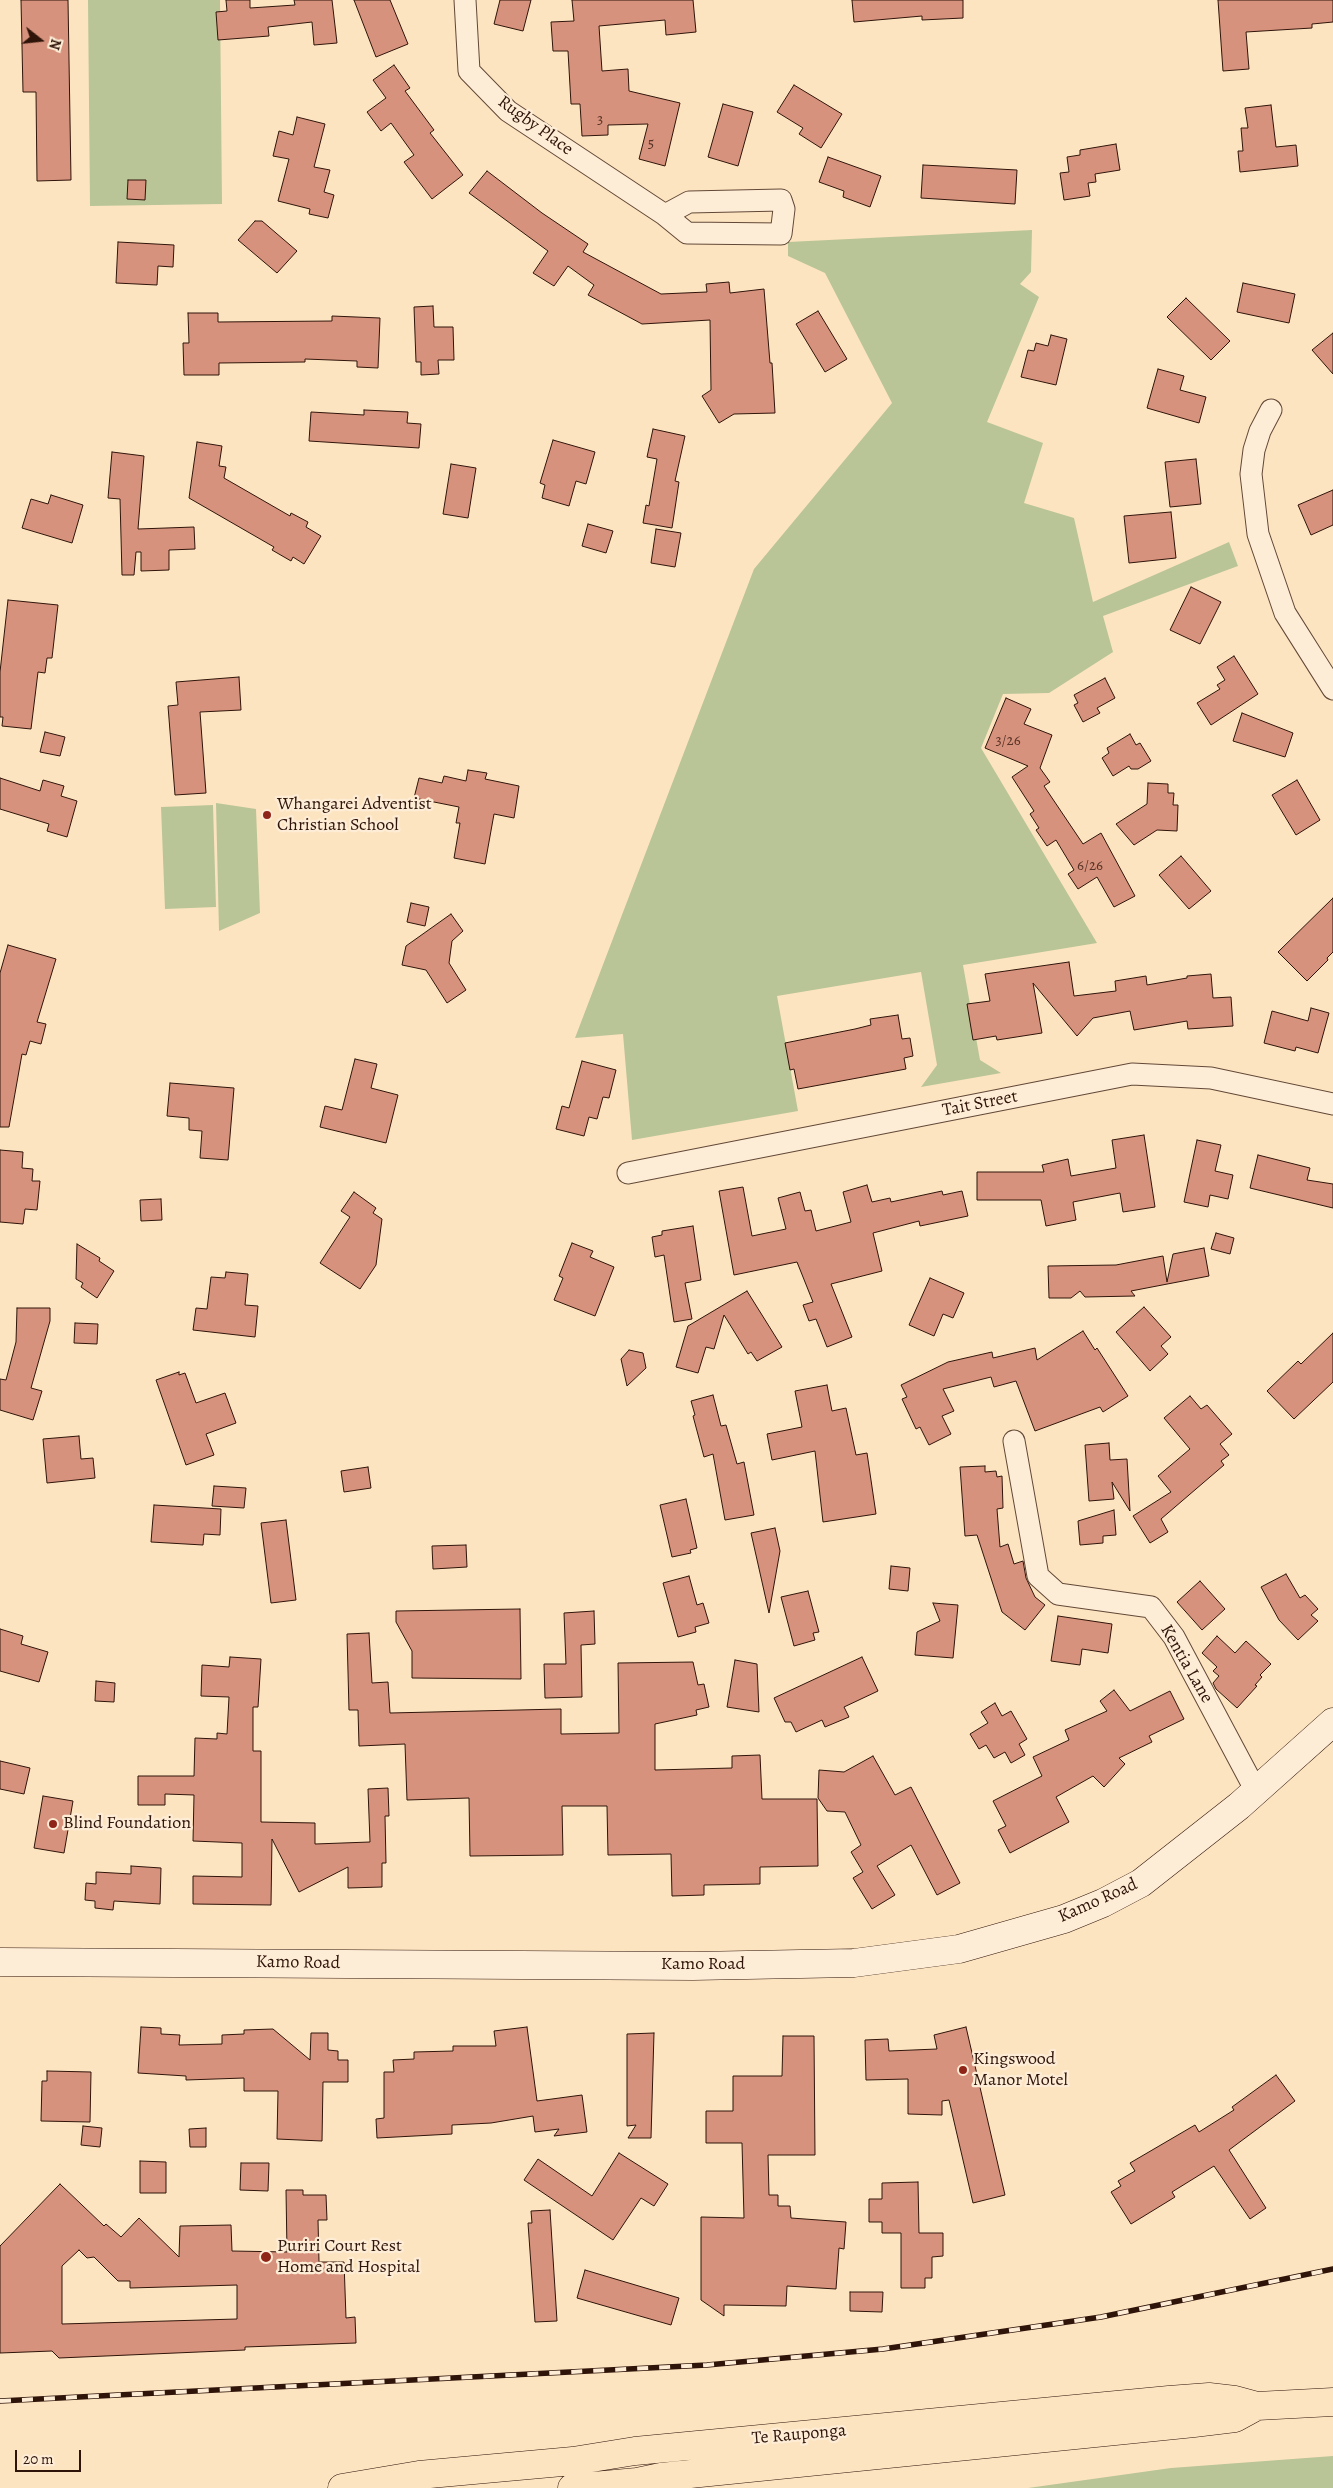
<!DOCTYPE html>
<style>
body{margin:0}
#map{position:relative;width:1333px;height:2488px;overflow:hidden;background:#fde4c0;font-family:Alegreya,serif}
canvas{display:block}
.north{position:absolute;left:15px;top:15px;width:50px;height:50px;-webkit-text-stroke:4px #feedd6;paint-order:stroke;rotate:106deg;font-size:14px;font-weight:700;line-height:20px;text-align:center;color:#2f1409}
.north::after{content:'';display:block;margin:auto;width:18px;height:22px;background:#2f1409;clip-path:polygon(50% 0,100% 100%,50% 72%,0 100%)}
.scale{position:absolute;left:15px;top:2450px;width:66px;height:22px;box-sizing:border-box;border:2px solid #2f1409;border-top:0;padding-left:6px;font-size:15px;line-height:18px;white-space:nowrap;color:#2f1409;-webkit-text-stroke:4px #feedd6;paint-order:stroke}
</style>
<div id="map">
<canvas width="1333" height="2488"></canvas>
<div class="north">N</div>
<div class="scale">20 m</div>
</div>
<script>
const context = document.querySelector('canvas').getContext('2d');
context.lineJoin = 'round';
function fill(path, color) {
  context.fillStyle = color;
  context.fill(path, 'evenodd');
}
function toPath(rows) {
  const path = new Path2D();
  for (const r of rows) {
    path.moveTo(r[0], r[1]);
    for (let i = 2; i < r.length; i += 2) path.lineTo(r[i], r[i + 1]);
  }
  return path;
}
function trace(path, color, width, dash) {
  context.strokeStyle = color;
  context.lineWidth = width;
  context.lineCap = dash ? 'butt' : 'round';
  context.setLineDash(dash || []);
  context.stroke(path);
}
function write(font, color, halo, rows, align = 'center') {
  context.font = font + ' Alegreya,serif';
  context.lineWidth = 4.5;
  context.setLineDash([]);
  context.textBaseline = 'middle';
  context.strokeStyle = halo;
  context.fillStyle = color;
  for (const [text, x, y, turn = 0] of rows) {
    context.save();
    context.translate(x, y);
    context.rotate((+turn || 0) * Math.PI / 180);
    context.textAlign = isNaN(turn) ? turn : align;
    if (halo) context.strokeText(text, 0, 0);
    context.fillText(text, 0, 0);
    context.restore();
  }
}
fill(toPath([
 [88,0,220,0,222,204,90,206],
 [1032,230,1031,272,1020,284,1039,297,987,422,1043,443,1024,503,1074,518,1093,602,1229,542,1238,566,1103,616,1113,652,1049,693,1003,694,981,748,1097,943,963,965,980,1060,1001,1073,921,1087,937,1065,921,972,777,996,798,1111,632,1140,623,1034,575,1038,754,569,892,403,825,273,788,256,788,242],
 [216,803,256,809,260,913,219,931],
 [213,805,216,907,165,909,161,807],
 [1333,2456,1333,2488,1028,2488,1171,2468]
]), '#b9c597');
const building = toPath([
 [21,0,68,0,71,180,37,181,36,92,23,92,21,0],
 [226,0,250,0,250,8,295,5,294,0,332,0,337,43,314,45,312,22,268,27,269,36,218,40,216,12,227,11,226,0],
 [354,0,390,0,408,44,376,57,354,0],
 [500,0,531,0,523,31,494,24,500,0],
 [572,0,693,0,696,32,666,35,665,20,599,26,602,71,628,69,629,91,680,103,665,166,639,159,648,124,608,125,608,135,582,136,580,104,571,104,568,51,553,51,551,22,574,21,572,0],
 [852,0,963,0,963,18,922,20,922,16,854,22,852,0],
 [1218,0,1333,0,1333,22,1312,24,1312,28,1246,32,1249,69,1223,71,1218,0],
 [394,65,410,88,405,91,434,130,430,133,463,175,432,199,404,162,414,155,391,123,381,131,367,112,386,98,373,80,394,65],
 [794,85,842,114,821,148,799,134,803,128,777,112,794,85],
 [723,104,753,112,738,166,708,157,723,104],
 [1271,105,1276,147,1296,145,1298,166,1240,172,1238,151,1243,151,1241,128,1248,128,1245,108,1271,105],
 [297,117,325,124,314,167,330,170,324,192,334,195,328,218,309,214,310,209,278,201,289,159,273,156,279,131,293,135,297,117],
 [1116,144,1120,170,1095,174,1096,182,1088,183,1090,196,1064,200,1060,173,1069,172,1067,157,1080,155,1080,150,1116,144],
 [828,157,881,176,870,207,843,197,844,191,819,182,828,157],
 [923,165,1017,170,1015,204,921,198,923,165],
 [487,171,542,213,588,244,583,252,661,294,707,292,706,284,729,282,730,293,764,289,770,363,772,363,775,413,734,414,719,423,702,396,711,390,710,320,642,324,588,295,594,285,568,266,554,286,533,273,548,251,469,193,487,171],
 [128,180,146,180,145,200,127,199,128,180],
 [255,221,262,221,297,251,277,273,238,240,255,221],
 [118,242,174,245,173,267,158,266,157,285,116,283,118,242],
 [1243,283,1295,294,1289,323,1237,312,1243,283],
 [1186,298,1230,341,1211,360,1167,317,1186,298],
 [433,306,434,327,453,327,454,360,438,360,439,374,421,375,421,362,416,362,414,307,433,306],
 [818,311,847,359,825,372,796,324,818,311],
 [188,313,218,313,218,322,332,321,332,316,380,318,378,368,357,367,357,361,305,359,305,362,219,363,219,375,184,375,183,343,189,343,188,313],
 [1333,333,1333,374,1312,350,1333,333],
 [1051,335,1067,339,1056,385,1021,377,1028,350,1034,351,1036,343,1048,346,1051,335],
 [1158,369,1184,376,1180,390,1206,397,1199,423,1147,408,1158,369],
 [364,410,408,412,407,423,421,424,419,448,309,441,311,412,364,415,364,410],
 [653,429,685,436,675,481,679,482,672,528,643,523,646,505,649,506,657,459,647,457,653,429],
 [553,440,595,452,586,484,576,481,569,506,542,498,545,485,540,483,553,440],
 [197,442,222,446,219,466,226,467,224,478,290,516,291,513,308,522,306,527,321,536,304,564,293,557,291,561,272,550,274,547,189,498,197,442],
 [112,452,144,456,138,529,194,527,195,549,169,550,169,570,141,571,141,552,136,552,134,575,122,575,120,499,108,498,112,452],
 [1196,459,1201,504,1170,507,1165,462,1196,459],
 [451,464,476,468,468,518,443,514,451,464],
 [1333,490,1333,525,1311,535,1298,505,1333,490],
 [51,495,83,505,72,543,22,528,31,499,48,504,51,495],
 [1171,512,1176,558,1129,563,1124,516,1171,512],
 [588,524,613,531,606,553,582,546,588,524],
 [656,529,681,533,675,567,651,563,656,529],
 [1191,587,1221,602,1200,644,1170,630,1191,587],
 [8,600,58,605,52,658,47,658,45,673,38,672,31,729,2,726,3,717,0,717,0,672,8,600],
 [1234,656,1258,694,1211,725,1197,703,1220,689,1217,685,1225,680,1217,667,1234,656],
 [239,677,241,710,200,712,206,793,175,795,168,706,178,705,176,682,239,677],
 [1105,678,1115,698,1097,708,1100,713,1083,722,1074,705,1078,703,1074,695,1105,678],
 [1006,698,1031,709,1024,724,1052,735,1040,768,1050,782,1044,786,1083,844,1101,833,1135,896,1114,907,1097,877,1078,889,1068,874,1074,870,1056,840,1047,846,1036,830,1039,828,1030,814,1034,811,1012,777,1028,766,985,748,1006,698],
 [1242,713,1293,733,1285,757,1233,741,1242,713],
 [45,732,65,737,60,756,40,752,45,732],
 [1130,734,1136,745,1140,743,1151,761,1138,769,1131,769,1129,766,1113,776,1102,758,1109,753,1107,748,1130,734],
 [468,770,487,773,485,779,519,786,514,818,494,814,485,864,454,858,460,823,456,823,459,807,414,798,419,778,442,783,444,776,466,781,468,770],
 [0,778,40,791,43,780,64,786,61,796,77,801,67,837,47,831,49,824,0,809,0,778],
 [1297,780,1320,820,1296,835,1272,795,1297,780],
 [1148,783,1168,784,1168,793,1174,793,1173,805,1178,805,1177,831,1157,830,1134,845,1116,824,1147,804,1148,783],
 [1181,856,1211,891,1189,909,1159,875,1181,856],
 [1333,898,1333,952,1327,958,1328,960,1307,981,1278,952,1333,898],
 [411,903,429,907,425,926,407,922,411,903],
 [451,914,463,931,452,941,449,963,466,990,447,1003,426,970,402,965,406,946,451,914],
 [8,945,56,959,37,1022,46,1024,41,1044,30,1041,26,1055,22,1054,9,1127,0,1127,0,973,8,945],
 [1069,962,1074,996,1116,991,1115,981,1146,976,1147,985,1187,978,1187,976,1211,974,1213,998,1231,997,1233,1026,1188,1029,1187,1021,1134,1030,1130,1011,1093,1018,1077,1036,1033,983,1042,1033,997,1040,996,1036,973,1040,967,1004,990,1001,985,974,1069,962],
 [1311,1008,1329,1013,1318,1053,1296,1047,1295,1051,1264,1043,1272,1011,1308,1021,1311,1008],
 [898,1015,902,1039,910,1038,913,1056,904,1058,906,1069,798,1089,794,1069,790,1070,785,1043,855,1029,871,1025,870,1019,898,1015],
 [355,1059,377,1064,371,1088,398,1095,386,1143,320,1127,325,1106,342,1110,355,1059],
 [582,1061,616,1070,609,1098,603,1097,597,1119,589,1117,584,1136,556,1129,562,1106,569,1108,582,1061],
 [170,1083,234,1088,228,1160,200,1158,202,1131,189,1130,189,1118,167,1116,170,1083],
 [1144,1135,1155,1207,1123,1212,1120,1193,1073,1202,1076,1220,1046,1226,1041,1200,977,1200,977,1172,1044,1172,1042,1165,1068,1159,1071,1176,1116,1168,1112,1140,1144,1135],
 [1197,1140,1221,1145,1215,1171,1233,1175,1228,1199,1210,1195,1208,1207,1184,1202,1197,1140],
 [0,1150,23,1152,22,1168,33,1169,32,1181,40,1181,37,1210,25,1209,23,1224,0,1222,0,1150],
 [1258,1155,1310,1168,1307,1180,1333,1184,1333,1208,1250,1188,1258,1155],
 [867,1185,872,1202,890,1198,891,1202,942,1191,943,1195,962,1191,968,1216,920,1226,919,1221,873,1233,882,1271,831,1284,852,1337,827,1347,816,1319,809,1321,803,1305,813,1302,797,1262,734,1275,719,1191,743,1187,752,1236,786,1229,778,1198,800,1192,805,1211,811,1210,816,1231,851,1222,843,1192,867,1185],
 [354,1192,376,1208,373,1213,382,1219,376,1265,360,1289,320,1263,350,1217,341,1211,354,1192],
 [161,1199,162,1220,141,1221,140,1200,161,1199],
 [693,1226,701,1280,685,1283,692,1319,674,1322,664,1255,655,1257,652,1237,662,1235,662,1231,693,1226],
 [1216,1233,1234,1238,1230,1254,1211,1249,1216,1233],
 [572,1243,593,1251,590,1257,614,1267,595,1316,554,1300,563,1278,559,1276,572,1243],
 [77,1244,100,1258,99,1261,114,1271,97,1298,81,1287,83,1283,76,1279,77,1244],
 [1204,1248,1209,1276,1131,1291,1135,1296,1085,1297,1080,1291,1071,1298,1049,1298,1048,1266,1116,1265,1163,1256,1167,1282,1173,1254,1204,1248],
 [226,1272,248,1274,245,1305,258,1306,255,1337,193,1330,196,1308,207,1309,211,1277,225,1278,226,1272],
 [930,1278,964,1293,953,1318,943,1314,934,1336,909,1325,930,1278],
 [747,1291,782,1347,757,1361,751,1352,748,1354,724,1315,714,1349,706,1347,698,1373,676,1367,688,1326,747,1291],
 [1144,1307,1171,1337,1161,1346,1168,1354,1150,1371,1116,1332,1144,1307],
 [17,1308,50,1308,50,1321,31,1388,42,1391,33,1420,0,1410,0,1379,6,1380,16,1342,17,1308],
 [75,1323,98,1324,97,1344,74,1343,75,1323],
 [1083,1331,1095,1350,1097,1348,1128,1396,1103,1412,1100,1407,1035,1431,1016,1381,994,1387,991,1377,943,1389,954,1411,942,1416,951,1434,929,1445,920,1427,916,1429,902,1399,907,1397,901,1385,948,1362,992,1352,993,1358,1035,1348,1037,1360,1083,1331],
 [1333,1333,1333,1382,1294,1419,1267,1391,1298,1361,1301,1364,1333,1333],
 [629,1350,643,1353,646,1368,627,1386,621,1359,629,1350],
 [179,1372,179,1375,185,1373,196,1403,225,1393,236,1423,206,1434,214,1455,186,1465,156,1380,179,1372],
 [827,1385,832,1411,846,1408,856,1455,867,1453,876,1514,823,1522,815,1451,772,1460,767,1434,802,1427,795,1391,827,1385],
 [713,1395,721,1426,726,1425,737,1464,744,1462,754,1515,725,1520,713,1454,704,1457,693,1416,695,1415,691,1401,713,1395],
 [1190,1396,1201,1409,1207,1405,1232,1434,1220,1444,1229,1455,1221,1461,1224,1465,1161,1519,1168,1532,1150,1543,1133,1516,1171,1492,1158,1476,1190,1449,1164,1418,1190,1396],
 [79,1436,81,1459,93,1458,95,1478,47,1483,43,1439,79,1436],
 [1109,1443,1110,1460,1127,1459,1130,1511,1112,1482,1114,1499,1089,1501,1085,1445,1109,1443],
 [985,1466,985,1472,996,1471,997,1477,1002,1476,1003,1508,997,1509,1000,1547,1008,1544,1014,1564,1023,1561,1026,1578,1035,1597,1045,1605,1025,1630,1002,1612,977,1535,965,1536,960,1467,985,1466],
 [368,1467,371,1488,344,1492,341,1471,368,1467],
 [214,1486,246,1488,244,1508,212,1506,214,1486],
 [686,1499,697,1548,690,1550,691,1553,672,1557,660,1505,686,1499],
 [154,1505,221,1509,220,1535,204,1534,203,1545,151,1542,154,1505],
 [1114,1510,1116,1535,1103,1536,1103,1543,1080,1545,1078,1521,1114,1510],
 [286,1520,296,1600,271,1603,261,1523,286,1520],
 [775,1528,780,1551,769,1613,751,1533,775,1528],
 [466,1545,467,1567,433,1569,432,1546,466,1545],
 [891,1566,910,1568,908,1591,889,1589,891,1566],
 [1286,1574,1300,1598,1305,1595,1318,1609,1311,1615,1318,1621,1298,1640,1279,1620,1261,1587,1286,1574],
 [689,1576,697,1605,703,1603,709,1623,695,1627,696,1632,678,1637,663,1583,689,1576],
 [1200,1581,1225,1609,1202,1630,1177,1602,1200,1581],
 [808,1591,819,1632,813,1633,815,1640,794,1646,781,1597,808,1591],
 [933,1603,958,1605,953,1658,915,1655,917,1632,940,1621,933,1603],
 [520,1609,521,1679,412,1678,412,1651,396,1622,396,1611,520,1609],
 [594,1611,595,1644,581,1645,582,1697,545,1698,544,1664,566,1664,564,1613,594,1611],
 [1058,1616,1112,1624,1108,1653,1082,1649,1080,1665,1051,1661,1058,1616],
 [0,1629,23,1636,21,1644,48,1652,39,1682,0,1671,0,1629],
 [369,1633,372,1683,388,1682,390,1713,561,1709,561,1734,619,1733,618,1663,693,1662,698,1685,704,1684,709,1707,696,1710,697,1715,655,1724,655,1770,732,1768,732,1756,760,1755,762,1799,817,1799,818,1866,760,1867,760,1884,704,1885,704,1895,672,1896,671,1854,608,1855,607,1806,562,1806,563,1855,470,1856,469,1798,407,1800,405,1744,359,1746,358,1710,349,1710,347,1634,369,1633],
 [1217,1636,1235,1653,1246,1641,1271,1664,1260,1675,1262,1677,1255,1685,1257,1686,1237,1708,1216,1689,1213,1683,1219,1676,1213,1671,1217,1667,1202,1653,1217,1636],
 [230,1657,261,1659,258,1707,253,1707,253,1751,261,1751,261,1822,315,1823,315,1844,370,1842,368,1789,388,1788,389,1816,385,1816,386,1863,382,1863,382,1887,348,1888,348,1867,299,1892,272,1839,271,1905,193,1904,193,1876,242,1877,242,1843,193,1841,194,1795,165,1794,165,1805,138,1805,138,1776,194,1776,195,1738,217,1739,217,1733,227,1734,229,1697,201,1696,202,1665,229,1667,230,1657],
 [862,1657,878,1691,844,1707,849,1717,825,1727,822,1720,796,1732,791,1722,785,1722,774,1698,862,1657],
 [735,1660,757,1664,759,1712,727,1707,735,1660],
 [96,1681,115,1683,114,1702,95,1701,96,1681],
 [1114,1690,1130,1711,1170,1691,1184,1719,1149,1736,1152,1742,1119,1758,1125,1764,1104,1787,1093,1776,1056,1797,1069,1822,1010,1853,998,1830,1006,1826,993,1801,1042,1776,1033,1757,1069,1740,1065,1730,1107,1711,1100,1701,1114,1690],
 [995,1703,1002,1716,1011,1711,1027,1739,1019,1744,1025,1755,1011,1763,1005,1752,994,1758,986,1745,979,1749,970,1734,988,1723,981,1712,995,1703],
 [873,1756,895,1795,911,1787,960,1883,937,1895,911,1845,877,1866,895,1895,872,1909,853,1878,863,1872,851,1852,861,1845,845,1812,827,1811,818,1798,819,1770,844,1772,873,1756],
 [0,1761,30,1768,24,1794,0,1789,0,1761],
 [43,1796,73,1801,64,1853,34,1848,43,1796],
 [131,1866,161,1868,160,1904,114,1901,113,1910,95,1908,95,1901,85,1900,86,1883,96,1884,96,1872,131,1874,131,1866],
 [141,2027,161,2028,161,2034,180,2035,179,2045,222,2044,222,2035,244,2034,244,2030,273,2029,310,2060,311,2033,328,2033,328,2050,338,2051,338,2060,348,2060,348,2082,323,2082,322,2141,277,2139,278,2091,244,2091,244,2078,186,2080,186,2076,138,2073,141,2027],
 [527,2027,537,2101,582,2095,587,2132,554,2136,559,2129,535,2132,533,2116,491,2123,452,2125,452,2134,377,2138,376,2119,384,2118,384,2072,394,2072,393,2060,414,2059,414,2052,453,2051,453,2046,496,2046,494,2031,527,2027],
 [966,2027,1005,2195,973,2203,949,2100,942,2101,942,2115,908,2114,908,2079,866,2080,865,2040,888,2039,889,2051,937,2049,934,2035,966,2027],
 [654,2033,651,2138,628,2138,636,2125,627,2126,627,2034,654,2033],
 [783,2036,814,2036,815,2155,768,2155,769,2195,778,2195,778,2206,790,2206,791,2218,846,2222,844,2249,839,2248,836,2289,787,2286,786,2306,724,2305,724,2316,701,2300,701,2217,744,2218,742,2143,706,2143,706,2111,733,2111,733,2076,782,2076,783,2036],
 [47,2071,91,2072,90,2122,41,2121,42,2081,47,2081,47,2071],
 [1276,2075,1295,2101,1229,2150,1266,2208,1250,2219,1214,2166,1172,2192,1175,2197,1131,2224,1111,2192,1121,2186,1118,2181,1135,2171,1130,2163,1195,2125,1199,2132,1234,2110,1232,2107,1276,2075],
 [83,2126,102,2128,100,2147,81,2145,83,2126],
 [206,2128,206,2147,190,2147,189,2129,206,2128],
 [619,2153,668,2184,654,2206,641,2198,613,2240,524,2180,538,2159,592,2196,619,2153],
 [140,2161,166,2162,166,2193,140,2193,140,2161],
 [241,2163,269,2163,268,2191,240,2190,241,2163],
 [918,2182,919,2233,943,2233,943,2256,932,2257,932,2278,925,2278,925,2288,901,2288,901,2233,882,2233,882,2222,869,2222,869,2199,882,2199,882,2183,918,2182],
 [60,2184,104,2226,106,2224,121,2237,139,2218,179,2257,180,2226,231,2225,232,2251,287,2252,286,2190,303,2190,303,2195,326,2195,327,2220,318,2220,319,2262,344,2262,346,2318,355,2317,356,2343,245,2347,245,2350,59,2358,52,2351,0,2353,0,2246,60,2184],
 [79,2250,87,2258,94,2257,118,2281,130,2281,130,2288,237,2285,237,2319,62,2324,62,2266,79,2250],
 [550,2210,557,2321,535,2322,528,2223,532,2223,531,2211,550,2210],
 [585,2270,679,2298,671,2325,577,2298,585,2270],
 [850,2292,883,2292,882,2312,850,2311,850,2292]
]);
fill(building, '#d7927d');
trace(building, '#2f1409', 1);
const minor = toPath([
 [465,0,469,71,508,111,665,215,687,233,781,234,784,209,781,200,689,202,665,215],
 [1271,410,1260,431,1254,450,1251,474,1258,534,1285,613,1333,689],
 [628,1173,1132,1074,1211,1078,1333,1104],
 [1014,1441,1038,1576,1058,1594,1151,1607,1174,1637,1256,1791]
]);
const secondary = toPath([
 [0,1962,693,1966,854,1963,959,1949,1064,1919,1103,1903,1141,1883,1239,1806,1333,1722]
]);
const trunk = toPath([
 [342,2488,419,2475,573,2461,635,2451,1169,2400,1209,2397,1235,2400,1257,2406,1333,2402],
 [572,2488,637,2482,661,2477,1194,2423,1235,2418,1257,2406]
]);
trace(minor, '#624837', 23);
trace(secondary, '#2f1409', 29);
trace(trunk, '#2f1409', 29);
trace(minor, '#feedd6', 21);
trace(secondary, '#feedd6', 28);
trace(trunk, '#fde4c0', 28);
const rail = toPath([
 [0,2401,707,2365,883,2349,1101,2317,1333,2269]
]);
trace(rail, '#2f1409', 5.5);
trace(rail, '#feedd6', 4, [11]);
for (const [x, y, r, color] of [
 [267,815,5,"#8f2418"],
 [53,1824,5,"#8f2418"],
 [963,2070,5,"#8f2418"],
 [266,2257,6,"#8f2418"]
]) {
  const dot = new Path2D();
  dot.arc(x, y, r, 0, 2 * Math.PI);
  context.fillStyle = color;
  context.fill(dot);
  trace(dot, '#feedd6', 2);
}
write('15px', '#593426', null, [
 ["3",600,120],
 ["5",651,144],
 ["3/26",1008,741],
 ["6/26",1090,866]
]);
write('18px', '#2f1409', '#feedd6', [
 ["Rugby Place",535,126,36],
 ["Tait Street",980,1104,-11],
 ["Kentia Lane",1186,1664,60],
 ["Kamo Road",1098,1901,-24],
 ["Kamo Road",298,1963,1],
 ["Kamo Road",703,1965],
 ["Te Rauponga",799,2435,-5]
]);
write('18px', '#2f1409', '#feedd6', [
 ["Whangarei Adventist",277,805],
 ["Christian School",277,826],
 ["Blind Foundation",63,1824],
 ["Kingswood",973,2060],
 ["Manor Motel",973,2081],
 ["Puriri Court Rest",277,2247],
 ["Home and Hospital",277,2268]
], 'left');
</script>
